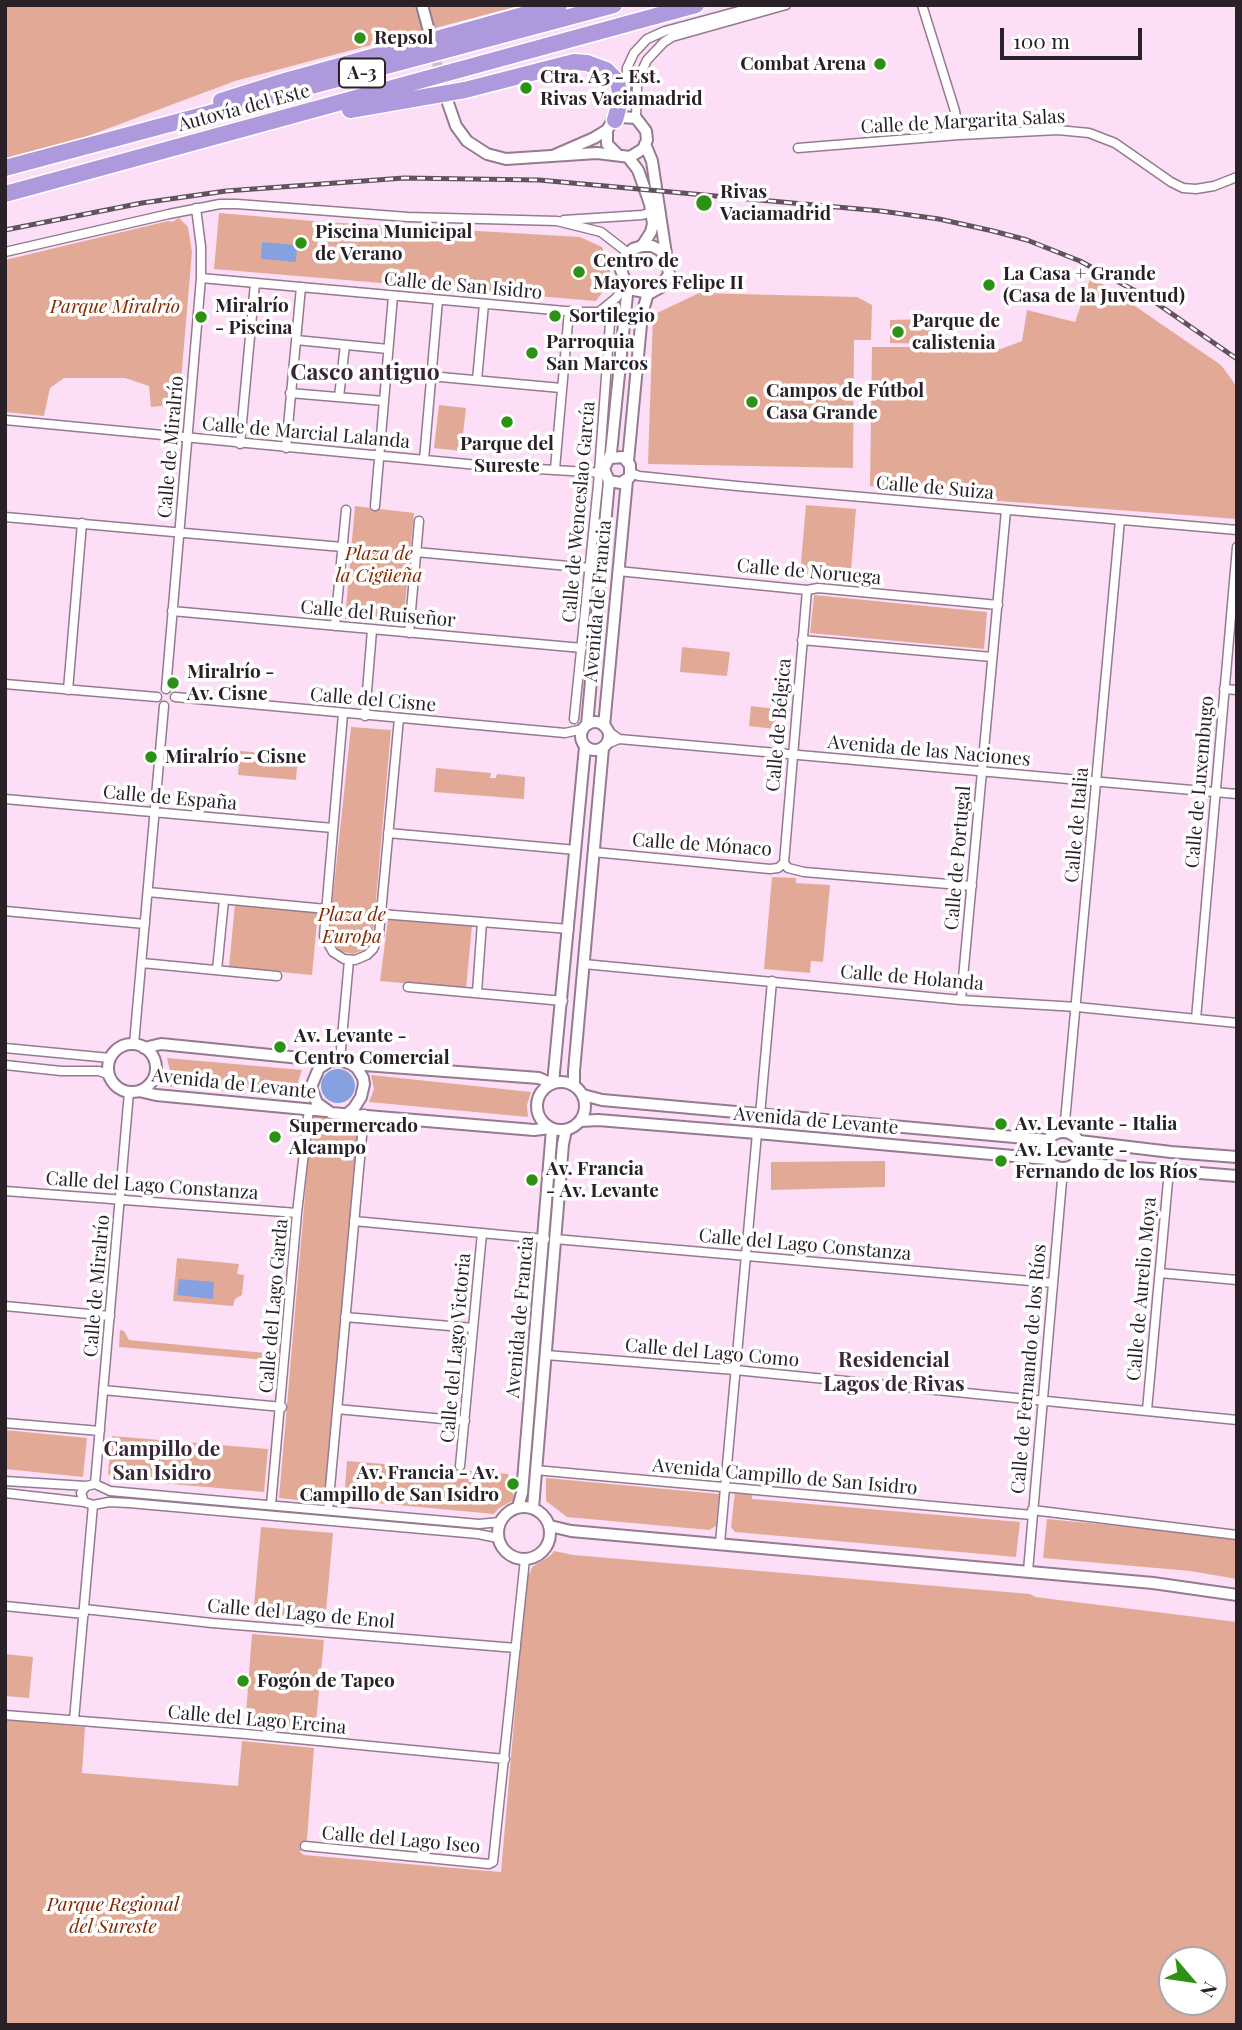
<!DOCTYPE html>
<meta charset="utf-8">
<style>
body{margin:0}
#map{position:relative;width:1242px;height:2030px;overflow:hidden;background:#fcdff7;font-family:"Playfair Display",serif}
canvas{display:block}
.frame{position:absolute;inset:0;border:7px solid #2a2028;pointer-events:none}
.north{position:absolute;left:1158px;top:1946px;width:70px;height:70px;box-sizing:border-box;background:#fff;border:2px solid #aaa6a9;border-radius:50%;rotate:119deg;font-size:19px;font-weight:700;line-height:28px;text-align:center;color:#2a2028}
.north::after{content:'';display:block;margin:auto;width:24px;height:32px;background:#2c9213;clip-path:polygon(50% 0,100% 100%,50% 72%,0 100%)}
.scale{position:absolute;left:1000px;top:28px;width:142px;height:32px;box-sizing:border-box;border:4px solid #2a2028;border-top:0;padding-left:9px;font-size:21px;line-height:24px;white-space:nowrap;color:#2a2028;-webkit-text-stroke:5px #fff;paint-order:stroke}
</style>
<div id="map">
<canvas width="1242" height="2030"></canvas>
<div class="frame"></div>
<div class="north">N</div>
<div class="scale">100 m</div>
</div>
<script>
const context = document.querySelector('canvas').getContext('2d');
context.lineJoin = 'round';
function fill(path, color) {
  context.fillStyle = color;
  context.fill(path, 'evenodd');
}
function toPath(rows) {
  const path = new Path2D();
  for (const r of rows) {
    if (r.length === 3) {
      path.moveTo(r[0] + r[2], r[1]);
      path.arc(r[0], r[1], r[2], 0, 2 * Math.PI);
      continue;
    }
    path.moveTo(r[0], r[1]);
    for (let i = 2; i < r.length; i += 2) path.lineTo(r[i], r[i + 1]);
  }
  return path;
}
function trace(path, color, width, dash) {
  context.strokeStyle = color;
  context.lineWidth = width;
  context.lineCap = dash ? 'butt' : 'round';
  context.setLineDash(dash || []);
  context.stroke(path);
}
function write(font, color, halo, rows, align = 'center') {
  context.font = font + ' "Playfair Display",serif';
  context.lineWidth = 7;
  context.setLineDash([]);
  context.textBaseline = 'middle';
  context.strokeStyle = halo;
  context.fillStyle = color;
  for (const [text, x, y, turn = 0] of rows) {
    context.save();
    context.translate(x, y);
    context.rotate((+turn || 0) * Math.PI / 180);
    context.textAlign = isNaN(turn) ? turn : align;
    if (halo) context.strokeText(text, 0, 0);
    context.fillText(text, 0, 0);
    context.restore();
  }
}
fill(toPath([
 [5,5,522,5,235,81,5,167],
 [219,213,325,222,580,237,602,247,610,268,610,282,596,301,214,269],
 [179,218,188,227,192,252,179,404,151,407,149,386,125,378,64,378,50,388,44,416,5,412,5,260,168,221,172,222],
 [1091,276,1221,365,1237,387,1237,519,986,500,870,486,872,347,958,347,982,344,1001,349,1022,341,1027,310,1075,322],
 [699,293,857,297,872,305,871,340,854,340,853,468,648,464,653,315],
 [926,319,932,323,936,331,943,333,941,341,936,341,935,344,890,343,890,320],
 [439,405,466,408,461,451,434,448],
 [806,505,856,509,851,571,837,569,836,577,800,574],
 [355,506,414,513,403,625,345,619],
 [814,595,987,612,984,649,810,633],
 [682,647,730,652,727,676,680,672],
 [751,706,777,709,775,729,749,726],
 [351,727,391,730,373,934,372,941,364,950,353,954,339,951,331,940,329,933],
 [240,751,298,756,296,780,238,775],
 [436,768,491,773,490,778,496,778,497,774,525,777,524,799,434,792],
 [772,877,796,878,796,883,830,885,823,962,811,961,810,973,764,969],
 [235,904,318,912,312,975,229,967],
 [388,919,472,926,466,989,380,981],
 [167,1058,302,1070,298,1082,301,1097,164,1086,170,1071],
 [371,1075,531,1092,527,1105,528,1117,369,1102,374,1089],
 [312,1114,361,1120,325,1503,279,1498],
 [885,1161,885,1187,771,1190,771,1162],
 [177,1258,239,1264,237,1274,244,1275,242,1295,235,1299,233,1306,173,1301],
 [120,1330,124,1331,129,1340,276,1354,276,1361,119,1347],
 [5,1430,87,1438,83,1477,5,1469],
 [112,1436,268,1449,264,1492,114,1479,108,1474],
 [347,1461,508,1474,509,1489,514,1495,514,1500,499,1508,494,1514,344,1500],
 [546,1478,719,1494,716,1526,709,1530,567,1517,546,1501],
 [735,1492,752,1493,752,1499,1020,1522,1016,1557,735,1532,731,1527],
 [1047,1519,1203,1534,1237,1540,1237,1579,1190,1571,1043,1558],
 [261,1527,333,1533,325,1623,253,1617],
 [554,1551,573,1555,1030,1594,1035,1597,1237,1622,1237,2025,5,2025,5,1720,85,1727,82,1773,238,1786,242,1741,314,1748,307,1839,300,1852,304,1855,501,1872,527,1573,530,1573,532,1567,550,1556],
 [1172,1960,1214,1960,1214,2002,1172,2002],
 [252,1634,324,1640,315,1732,245,1726],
 [5,1654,33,1657,29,1698,5,1696]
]), '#e2aa96');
fill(toPath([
 [262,242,297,245,296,262,261,259],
 [338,1086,17],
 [179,1279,214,1282,213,1299,177,1295]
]), '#85a1e0');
trace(toPath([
 [433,48,447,100]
]), '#d2b9ce', 10, [10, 5]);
const minor = toPath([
 [922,5,955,111,959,135],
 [626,89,627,68,634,53,647,39,665,31,761,5],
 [636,118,637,87,641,73,647,60,664,42,672,37,786,5],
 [798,148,959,135,1058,130,1089,133,1115,143,1171,182,1183,188,1196,189,1214,186,1237,177],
 [564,220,642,215,652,212],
 [5,252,169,214,220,204,237,204,408,217,557,221,601,232,628,253],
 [201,278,576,312,599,312,616,298,627,284],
 [296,340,388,349],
 [386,372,561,388],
 [477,380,484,304],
 [290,393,384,401],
 [339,397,345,345],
 [5,420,488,466,604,473],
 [240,444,255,283],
 [286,448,301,287],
 [424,460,438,300],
 [555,469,569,311],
 [631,473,639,476,737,486,1237,530],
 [375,506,393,296],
 [5,517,342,547],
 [416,552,590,568],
 [618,571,807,590,818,588,998,605],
 [172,611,582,648],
 [335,626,346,510],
 [409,633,419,521],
 [802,640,992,657],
 [5,684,157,697],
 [166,689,201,278,201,247,196,208],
 [1224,689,1237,690],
 [68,690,82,523],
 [175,697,565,733,583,729],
 [343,714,324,936,333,952,344,959,355,960,367,955,373,949,379,935,399,718],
 [365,716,372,630],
 [574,719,598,485,610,323,609,315,603,309],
 [608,731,619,739],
 [607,744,619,739,1237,794],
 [5,799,333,828],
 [388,833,576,850],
 [593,852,770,869,778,868,784,863,788,868,804,872,972,886],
 [784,863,807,590],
 [148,892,326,909],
 [5,911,145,924],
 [381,914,569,929],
 [142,963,277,976],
 [584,964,961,1000,1077,1007,1237,1023],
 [217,970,224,900],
 [408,987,563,1001],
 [477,992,482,922],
 [961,1000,1006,510],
 [1196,1019,1237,547],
 [134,1044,164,706],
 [5,1048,110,1058],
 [340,1060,349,960],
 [5,1065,61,1071,99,1071,109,1075],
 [760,1115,772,981],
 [1064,1132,1120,520],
 [5,1191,297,1213],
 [354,1221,545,1239],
 [555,1239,1053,1283],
 [1160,1273,1237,1280],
 [5,1306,110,1316],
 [345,1317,473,1328],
 [546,1355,735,1370,1237,1420],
 [103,1390,282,1407],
 [337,1409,465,1421],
 [1147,1410,1169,1170],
 [5,1423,100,1431],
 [460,1466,482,1233],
 [535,1470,1032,1515],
 [5,1481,86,1486],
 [95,1484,129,1092],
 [5,1493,84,1502],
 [271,1505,297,1213,309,1109],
 [328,1510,364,1114],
 [1032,1510,1237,1535],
 [498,1538,478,1534,129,1503,109,1502,93,1505,84,1502,81,1493,86,1486,95,1484,110,1491,479,1524,500,1522],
 [720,1543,757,1133],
 [1028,1571,1063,1169],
 [5,1606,84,1614],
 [84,1609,212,1623,516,1648],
 [5,1715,246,1734,505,1759],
 [74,1720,93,1505],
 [305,1846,489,1864,493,1862,525,1559]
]);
const tertiary = toPath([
 [422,5,429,31],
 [448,103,456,126,467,141,487,154,506,159,597,153,630,157,643,149,647,140,646,131,636,118,620,117,612,122,607,130,594,138,555,155],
 [607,130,607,144,617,154],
 [645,144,652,161,669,274,661,287,650,293,634,290,625,281,621,270,622,263,626,256,633,249,642,246,652,246,660,250,666,258],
 [628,157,638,170,650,204,653,224,651,232,642,246],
 [611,458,623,457,630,465,630,477,621,483,609,481,604,469,611,453,628,285],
 [628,461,642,314,648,293],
 [595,736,14],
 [587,725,609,481],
 [604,726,627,480],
 [132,1068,24],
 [144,1048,161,1044,330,1061],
 [351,1064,539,1078,552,1084],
 [561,1106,24],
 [553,1083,585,747],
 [574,1086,574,1071,603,748],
 [139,1091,156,1095,326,1111],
 [583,1095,602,1100,1048,1140],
 [347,1114,354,1108,361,1097,364,1084,363,1078,357,1068,351,1064,340,1060,330,1061,319,1068,311,1087,317,1103,331,1113,534,1130,550,1128],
 [581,1121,598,1120,757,1133,1047,1159],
 [1063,1150,18],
 [1079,1141,1171,1152,1237,1157],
 [1076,1163,1237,1176],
 [524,1533,26],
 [518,1507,522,1493,552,1129],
 [533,1508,563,1144,566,1130],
 [550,1526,571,1531,1153,1583,1237,1595]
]);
const motorway = toPath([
 [221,101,285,81,559,5],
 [350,110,465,90,574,62,587,63,606,70,618,82,621,98,615,120],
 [5,168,614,5],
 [5,194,696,5]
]);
trace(minor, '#957a90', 11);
trace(tertiary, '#957a90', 14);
trace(motorway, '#fff', 19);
trace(minor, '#fff', 8);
trace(tertiary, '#fff', 10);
trace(motorway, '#af99dd', 16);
const rail = toPath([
 [5,230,142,203,226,191,404,178,539,180,881,211,939,219,993,231,1027,240,1080,261,1152,300,1237,359]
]);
trace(rail, '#61525e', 5);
trace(rail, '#fff', 2.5, [8]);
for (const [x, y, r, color] of [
 [360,38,7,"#2c9213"],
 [880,64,7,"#2c9213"],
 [526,88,7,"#2c9213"],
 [704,203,9,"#2c9213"],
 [301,243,7,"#2c9213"],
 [579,272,7,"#2c9213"],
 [989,285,7,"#2c9213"],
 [555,316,7,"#2c9213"],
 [201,317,7,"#2c9213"],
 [898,332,7,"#2c9213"],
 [532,353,7,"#2c9213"],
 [752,402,7,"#2c9213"],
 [507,422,7,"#2c9213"],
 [173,683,7,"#2c9213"],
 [151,757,7,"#2c9213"],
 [280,1047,7,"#2c9213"],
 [1001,1124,7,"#2c9213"],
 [275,1137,7,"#2c9213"],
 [1001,1161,7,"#2c9213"],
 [532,1180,7,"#2c9213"],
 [513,1484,7,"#2c9213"],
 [243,1681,7,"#2c9213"]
]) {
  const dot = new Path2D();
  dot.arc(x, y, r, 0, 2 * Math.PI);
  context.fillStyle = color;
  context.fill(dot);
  trace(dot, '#fff', 2.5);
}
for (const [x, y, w] of [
 [362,73,46]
]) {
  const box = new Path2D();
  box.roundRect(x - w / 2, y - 14.5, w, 29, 5);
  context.fillStyle = '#fff';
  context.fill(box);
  trace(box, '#2a2028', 2);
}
write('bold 18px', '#2a2028', null, [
 ["A-3",362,73]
]);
write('bold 19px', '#2a2028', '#fff', [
 ["Repsol",374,38],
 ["Combat Arena",866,64,"right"],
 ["Ctra. A3 - Est.",540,77],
 ["Rivas Vaciamadrid",540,99],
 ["Rivas",720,192],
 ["Vaciamadrid",720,214],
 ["Piscina Municipal",315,232],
 ["de Verano",315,254],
 ["Centro de",593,261],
 ["Mayores Felipe II",593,283],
 ["La Casa + Grande",1003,274],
 ["(Casa de la Juventud)",1003,296],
 ["Miralrío",215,306],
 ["- Piscina",215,328],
 ["Sortilegio",569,316],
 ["Parque de",912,321],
 ["calistenia",912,343],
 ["Parroquia",546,342],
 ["San Marcos",546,364],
 ["Campos de Fútbol",766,391],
 ["Casa Grande",766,413],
 ["Parque del",507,444,"center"],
 ["Sureste",507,466,"center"],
 ["Miralrío -",187,672],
 ["Av. Cisne",187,694],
 ["Miralrío - Cisne",165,757],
 ["Av. Levante -",294,1036],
 ["Centro Comercial",294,1058],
 ["Av. Levante - Italia",1015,1124],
 ["Supermercado",289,1126],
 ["Alcampo",289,1148],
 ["Av. Levante -",1015,1150],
 ["Fernando de los Ríos",1015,1172],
 ["Av. Francia",546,1169],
 ["- Av. Levante",546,1191],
 ["Av. Francia - Av.",499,1473,"right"],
 ["Campillo de San Isidro",499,1495,"right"],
 ["Fogón de Tapeo",257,1681]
], 'left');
write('19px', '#2a2028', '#fff', [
 ["Autovía del Este",244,108,-15],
 ["Calle de Margarita Salas",963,122,-3],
 ["Calle de San Isidro",463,286,5],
 ["Calle de Marcial Lalanda",306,433,5],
 ["Calle de Miralrío",171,447,-85],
 ["Calle de Suiza",935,488,5],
 ["Calle de Wenceslao García",579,512,-85],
 ["Calle de Noruega",809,572,5],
 ["Avenida de Francia",598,601,-85],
 ["Calle del Ruiseñor",378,614,5],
 ["Calle del Cisne",373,700,5],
 ["Calle de Bélgica",779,725,-85],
 ["Avenida de las Naciones",929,751,5],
 ["Calle de Luxembugo",1200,782,-85],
 ["Calle de España",170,798,5],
 ["Calle de Italia",1077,825,-85],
 ["Calle de Mónaco",702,845,4],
 ["Calle de Portugal",958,858,-85],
 ["Calle de Holanda",912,978,5],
 ["Avenida de Levante",234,1084,6],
 ["Avenida de Levante",816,1121,5],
 ["Calle del Lago Constanza",152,1186,4],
 ["Calle del Lago Constanza",805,1245,5],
 ["Calle de Miralrío",97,1286,-85],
 ["Calle de Aurelio Moya",1142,1289,-85],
 ["Calle del Lago Garda",274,1306,-85],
 ["Avenida de Francia",520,1317,-85],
 ["Calle del Lago Victoria",456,1348,-85],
 ["Calle del Lago Como",712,1353,5],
 ["Calle de Fernando de los Ríos",1029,1369,-85],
 ["Avenida Campillo de San Isidro",785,1477,5],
 ["Calle del Lago de Enol",301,1614,5],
 ["Calle del Lago Ercina",257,1720,5],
 ["Calle del Lago Iseo",401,1840,5]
]);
write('italic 19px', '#802901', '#fff', [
 ["Parque Miralrío",115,307],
 ["Plaza de",379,554],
 ["la Cigüeña",379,576],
 ["Plaza de",352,915],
 ["Europa",352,937],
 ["Parque Regional",113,1905],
 ["del Sureste",113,1927]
]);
write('bold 21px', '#3c2739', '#fff', [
 ["Residencial",894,1360],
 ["Lagos de Rivas",894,1384],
 ["Campillo de",162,1449],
 ["San Isidro",162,1473]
]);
write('bold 23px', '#3c2739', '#fff', [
 ["Casco antiguo",365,373]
]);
</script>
